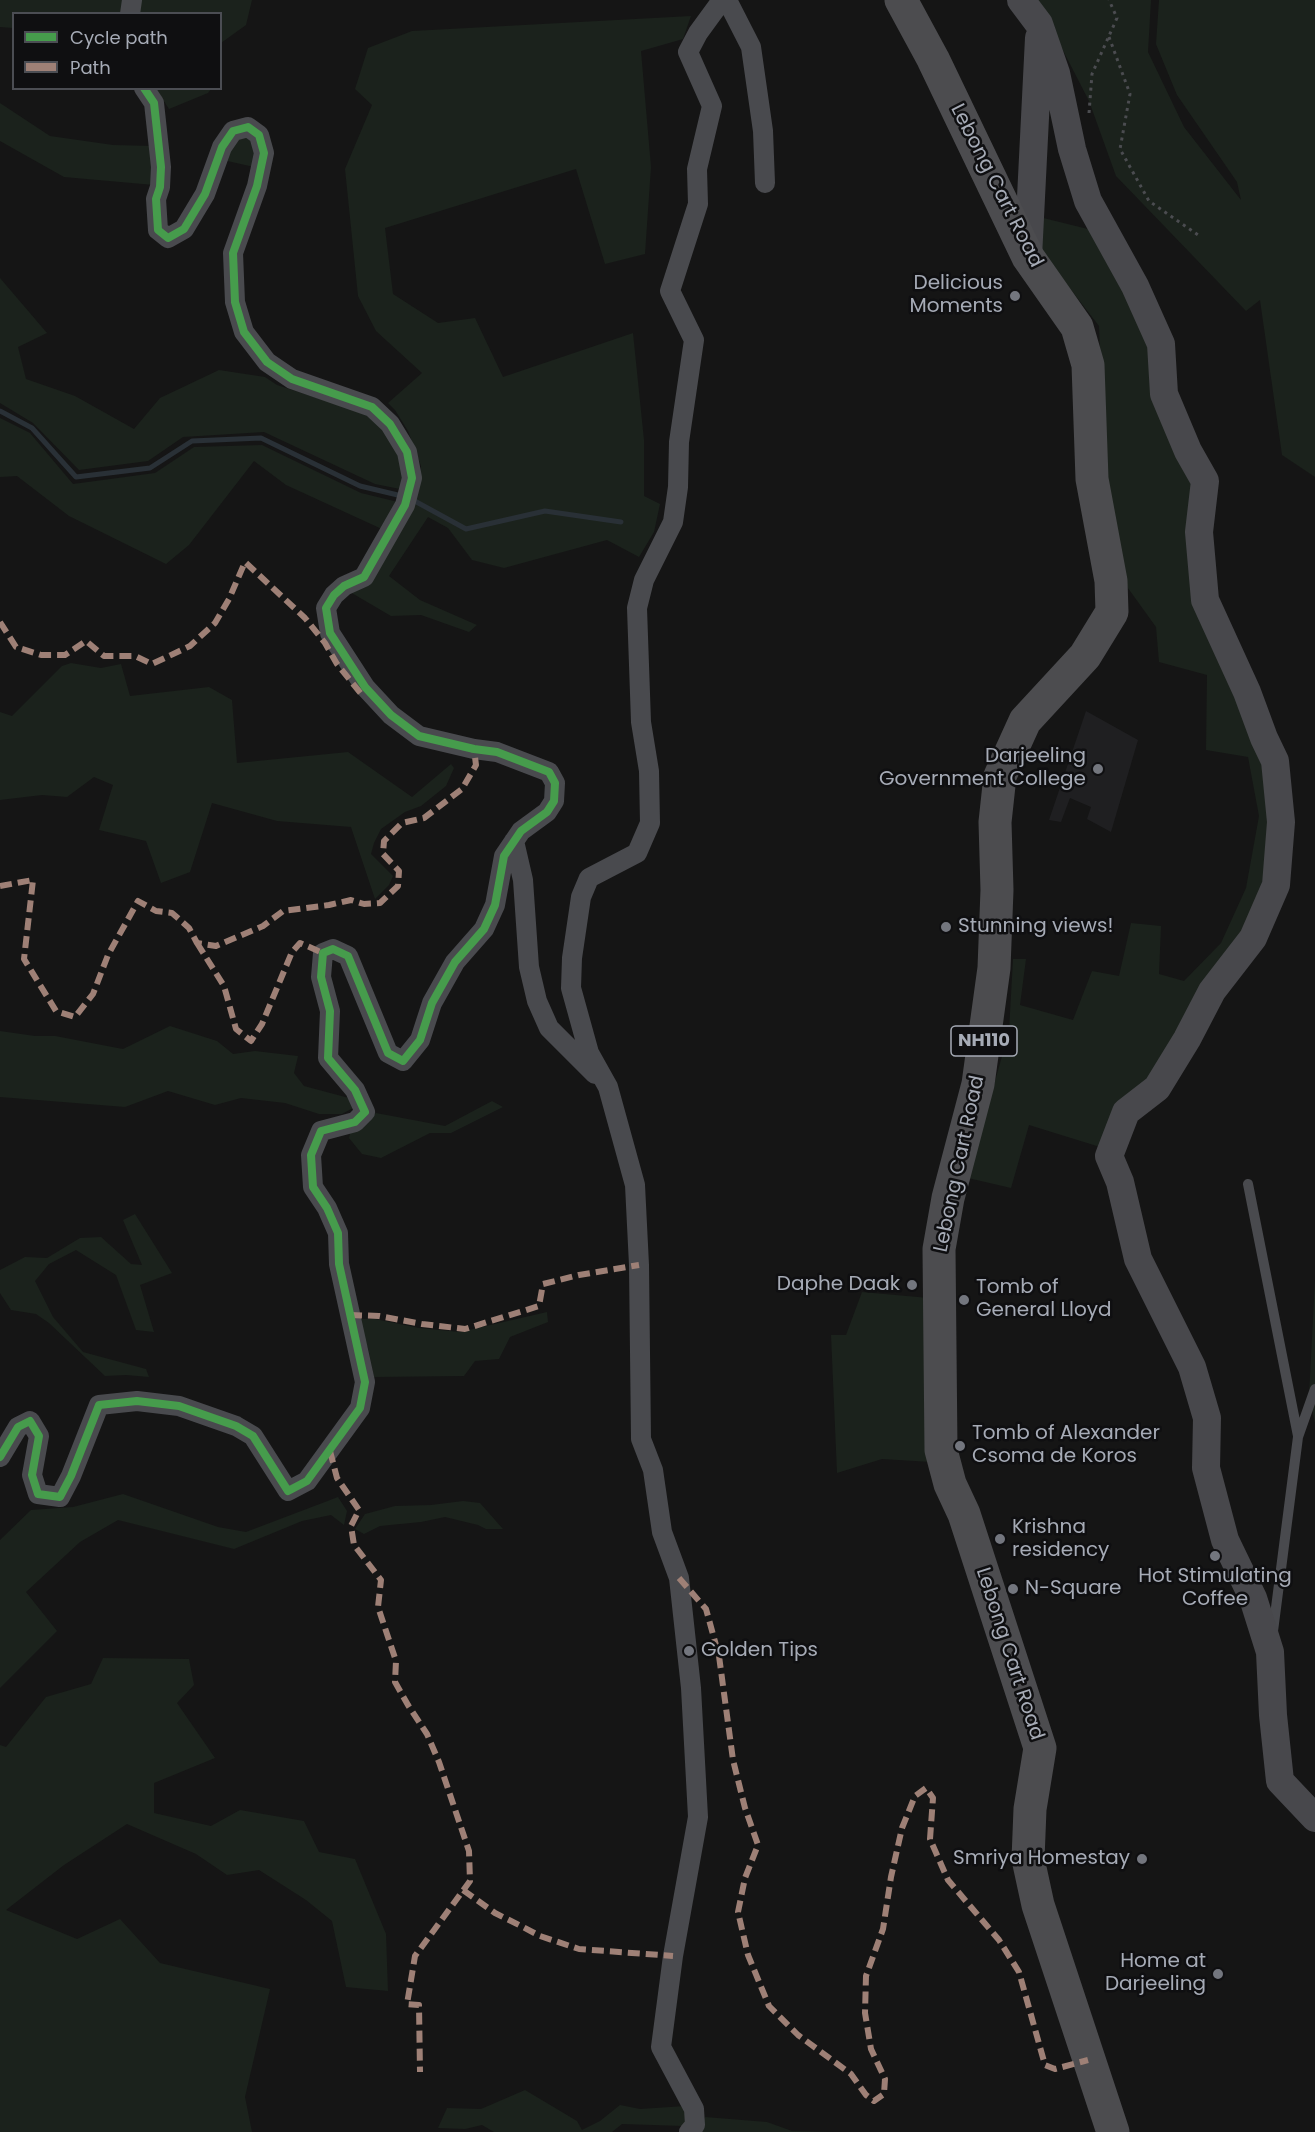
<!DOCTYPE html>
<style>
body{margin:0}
#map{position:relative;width:1315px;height:2132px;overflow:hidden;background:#151515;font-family:Poppins,sans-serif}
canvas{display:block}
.legend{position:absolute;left:12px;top:12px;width:210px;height:78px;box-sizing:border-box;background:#0f0f11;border:2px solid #4b4d53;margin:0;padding:8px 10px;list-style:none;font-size:18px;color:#a6abb6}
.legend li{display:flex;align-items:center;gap:12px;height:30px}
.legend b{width:30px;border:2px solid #4b4d53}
</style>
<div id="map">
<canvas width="1315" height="2132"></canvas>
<ul class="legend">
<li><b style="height:8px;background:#469c4c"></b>Cycle path</li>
<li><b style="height:8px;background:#9e8076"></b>Path</li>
</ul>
</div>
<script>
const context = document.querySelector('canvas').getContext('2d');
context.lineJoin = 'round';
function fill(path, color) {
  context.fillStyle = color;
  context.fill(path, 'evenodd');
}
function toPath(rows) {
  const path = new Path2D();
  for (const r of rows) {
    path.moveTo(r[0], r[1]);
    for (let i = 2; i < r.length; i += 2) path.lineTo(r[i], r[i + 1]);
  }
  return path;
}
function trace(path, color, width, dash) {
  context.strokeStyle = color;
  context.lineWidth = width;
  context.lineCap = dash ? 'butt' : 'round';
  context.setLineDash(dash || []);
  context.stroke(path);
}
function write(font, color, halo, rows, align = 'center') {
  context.font = font + ' Poppins,sans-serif';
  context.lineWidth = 5;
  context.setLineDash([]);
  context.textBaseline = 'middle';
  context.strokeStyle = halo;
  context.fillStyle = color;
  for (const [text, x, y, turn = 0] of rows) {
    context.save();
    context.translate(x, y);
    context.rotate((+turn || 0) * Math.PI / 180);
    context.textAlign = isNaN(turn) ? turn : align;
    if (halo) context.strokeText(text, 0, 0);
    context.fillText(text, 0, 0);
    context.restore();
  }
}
fill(toPath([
 [1086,711,1138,740,1111,832,1087,819,1091,807,1070,798,1061,822,1049,820]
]), '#1f1f21');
fill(toPath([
 [0,0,123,0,122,13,14,14,13,28,0,27],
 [138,0,252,0,246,25,221,43,220,14,138,14],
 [1037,0,1151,0,1148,52,1184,127,1241,200,1237,182,1177,95,1156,44,1159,0,1315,0,1315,477,1282,455,1260,300,1246,311,1116,176,1089,101],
 [691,16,683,39,641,51,651,167,645,254,605,264,576,169,385,228,393,294,438,323,475,318,503,377,633,333,644,440,644,496,660,504,654,532,639,557,607,540,504,568,472,560,448,528,428,517,389,576,420,600,477,625,469,632,421,615,391,616,350,592,414,507,421,466,408,431,395,410,388,403,422,373,376,331,358,296,345,169,372,105,355,89,368,48,412,31],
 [156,89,211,89,208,93,169,109],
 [0,103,50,136,113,145,153,146,154,185,64,177,0,141],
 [239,137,251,137,256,151,254,167,223,160],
 [1019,212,1096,231,1130,293,1198,483,1194,541,1270,760,1268,886,1180,1038,1100,1147,1029,1125,1011,1188,968,1178,1009,1031,1013,959,1026,959,1020,1005,1073,1020,1092,971,1119,976,1131,923,1161,926,1159,974,1184,981,1221,943,1246,888,1259,816,1248,757,1206,750,1207,675,1159,662,1156,627,1125,584,1105,485,1099,326,1048,260],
 [0,278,47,333,18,347,26,379,75,396,134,429,160,398,219,370,265,377,277,385,367,414,381,425,398,455,404,481,400,489,375,484,264,432,183,437,148,461,79,470,33,423,0,403],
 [0,418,30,433,73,484,155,473,194,447,262,445,361,493,398,502,384,530,286,485,254,461,189,545,166,564,69,516,17,476,0,477],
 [71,663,101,668,121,664,130,696,209,687,232,700,237,763,348,752,412,797,451,764,454,768,446,786,421,806,405,812,381,829,374,843,371,854,393,876,389,885,375,899,351,827,277,821,212,803,190,872,161,883,146,841,99,830,113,785,94,777,67,797,42,795,0,800,0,712,12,716,62,666],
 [170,1026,217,1041,233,1054,255,1051,298,1056,294,1073,304,1086,349,1098,353,1108,342,1114,319,1114,285,1103,241,1098,215,1105,168,1091,125,1107,0,1097,0,1031,35,1036,55,1036,123,1049],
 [492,1101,503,1107,451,1133,430,1133,381,1158,362,1154,349,1138,352,1126,376,1113,445,1126],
 [135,1214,172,1273,140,1285,154,1332,136,1330,116,1275,76,1250,49,1264,35,1281,53,1317,83,1352,146,1369,149,1377,126,1375,105,1376,49,1323,36,1314,11,1310,0,1293,0,1270,25,1257,47,1258,80,1238,101,1237,131,1264,142,1265,123,1220],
 [1315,1280,1315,1423,1309,1396],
 [862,1292,929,1298,931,1462,882,1459,837,1473,831,1335,846,1335],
 [547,1312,548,1322,510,1337,499,1359,475,1361,464,1376,374,1377,368,1348,357,1319,375,1319,419,1328,460,1332],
 [123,1494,218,1527,246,1532,338,1497,347,1511,344,1525,331,1515,302,1521,234,1549,118,1520,80,1542,26,1592,57,1631,0,1688,0,1540,31,1510,73,1507],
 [463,1501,480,1503,503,1529,486,1529,478,1525,445,1517,421,1522,380,1526,364,1534,355,1529,365,1514,395,1506,431,1505],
 [103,1658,189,1659,194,1685,177,1703,215,1758,154,1783,154,1813,211,1826,240,1810,304,1821,319,1852,355,1859,386,1934,388,1991,346,1987,332,1921,306,1900,259,1870,227,1875,196,1854,127,1824,64,1865,6,1910,77,1939,120,1919,160,1963,270,1989,245,2097,252,2132,0,2132,0,1745,6,1747,46,1697,91,1684],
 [525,2090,577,2121,582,2130,600,2121,620,2105,640,2109,685,2106,690,2115,683,2126,622,2124,612,2132,494,2132,482,2125,465,2129,438,2128,447,2108,481,2109],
 [705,2117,767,2122,792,2131,835,2132,699,2132]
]), '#1b221c');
trace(toPath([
 [0,411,32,428,76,477,150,468,192,441,261,438,360,486,402,496],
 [411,499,466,529,545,511,621,522]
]), '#293036', 5);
trace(toPath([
 [1109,37,1130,94,1120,149,1149,201,1201,237],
 [1089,113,1092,74,1117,18,1109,0]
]), '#4b4c50', 3, [3, 4.5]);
trace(toPath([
 [1248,1184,1298,1436],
 [1273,1631,1298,1437,1315,1389]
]), '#494a4e', 10);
trace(toPath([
 [727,0,751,47,763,131,765,183],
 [130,14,132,0],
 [514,841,523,880,529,967,537,1001,549,1028,595,1074],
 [0,1457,18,1427,30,1421,39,1436,32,1475,38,1494,60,1497,71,1476,99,1405,137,1401,179,1406,236,1426,253,1436,288,1491,307,1481,360,1408,365,1382,339,1264,338,1233,327,1208,313,1187,311,1155,321,1131,355,1122,365,1112,355,1090,328,1058,330,1011,321,977,323,953,333,949,348,956,388,1053,403,1061,420,1040,432,1003,455,962,484,929,495,905,504,856,521,831,547,812,554,801,555,783,549,772,497,752,474,749,419,736,391,715,365,687,330,633,326,608,334,595,344,586,364,577,405,505,412,478,407,452,390,424,372,407,292,379,267,362,244,332,235,302,233,253,257,186,264,153,259,135,248,127,233,131,222,147,205,194,184,229,168,238,158,230,156,199,160,187,161,167,154,103,144,88],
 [689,2132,695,2125,694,2109,661,2047,673,1956,698,1817,691,1688,679,1578,662,1532,653,1470,641,1439,639,1265,635,1185,608,1087,589,1053,571,988,572,958,581,897,589,878,637,853,650,823,649,771,641,722,637,608,644,580,673,522,678,487,679,442,694,340,670,291,698,204,697,169,712,106,688,52,698,33,722,0]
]), '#494a4e', 20);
trace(toPath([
 [1021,0,1039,24,1056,73,1072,149,1088,201,1135,286,1161,344,1164,394,1188,451,1205,481,1199,532,1205,600,1247,692,1264,738,1275,761,1281,822,1276,885,1253,938,1212,991,1187,1039,1157,1088,1126,1112,1109,1156,1120,1182,1138,1259,1192,1367,1207,1418,1206,1468,1225,1540,1253,1598,1270,1652,1273,1715,1280,1781,1315,1818],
 [1028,257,1039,38]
]), '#48484c', 28);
trace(toPath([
 [901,0,933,59,1028,257,1077,327,1088,365,1092,479,1111,581,1112,612,1085,656,1025,721,1000,776,995,822,997,890,994,968,978,1084,948,1198,939,1249,941,1450,950,1484,964,1514,1040,1748,1030,1809,1028,1859,1038,1905,1113,2132]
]), '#4c4c4f', 33);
trace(toPath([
 [0,622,16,647,41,655,65,655,86,641,104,656,135,656,152,664,190,646,215,623,229,599,245,562,305,618,325,643,337,664,362,695],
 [0,886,33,880,24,959,56,1011,75,1017,93,994,108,955,138,901,156,911,172,913,189,928,197,943,216,946,263,926,283,911,329,905,351,900,364,904,380,903,398,886,399,871,383,854,384,841,402,823,424,818,462,789,476,765,474,749],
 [197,943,224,986,236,1029,251,1041,262,1024,292,952,300,943,323,953],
 [350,1315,379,1316,422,1324,465,1329,539,1306,543,1284,579,1275,639,1265],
 [330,1451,337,1478,359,1510,351,1526,354,1545,381,1580,378,1607,396,1661,395,1682,408,1705,427,1734,439,1762,469,1851,470,1881,415,1956,407,2004,419,2005,420,2072],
 [679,1578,706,1609,719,1656,733,1760,745,1808,758,1845,745,1878,738,1912,748,1955,769,2006,798,2035,851,2074,866,2095,874,2101,884,2094,885,2079,871,2049,865,2013,866,1976,883,1929,891,1877,902,1828,915,1796,926,1788,933,1798,930,1839,948,1880,999,1940,1019,1972,1045,2065,1055,2069,1088,2060],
 [463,1890,495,1913,521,1926,540,1936,579,1949,673,1956]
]), '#9e8076', 6, [12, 6]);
trace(toPath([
 [0,1457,18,1427,30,1421,39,1436,32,1475,38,1494,60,1497,71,1476,99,1405,137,1401,179,1406,236,1426,253,1436,288,1491,307,1481,360,1408,365,1382,339,1264,338,1233,327,1208,313,1187,311,1155,321,1131,355,1122,365,1112,355,1090,328,1058,330,1011,321,977,323,953,333,949,348,956,388,1053,403,1061,420,1040,432,1003,455,962,484,929,495,905,504,856,521,831,547,812,554,801,555,783,549,772,497,752,474,749,419,736,391,715,365,687,330,633,326,608,334,595,344,586,364,577,405,505,412,478,407,452,390,424,372,407,292,379,267,362,244,332,235,302,233,253,257,186,264,153,259,135,248,127,233,131,222,147,205,194,184,229,168,238,158,230,156,199,160,187,161,167,154,103,144,88]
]), '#469c4c', 8);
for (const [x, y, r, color] of [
 [1015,296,6,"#73767e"],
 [1098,769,6,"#73767e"],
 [946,927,6,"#73767e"],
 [912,1285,6,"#73767e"],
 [964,1300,6,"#73767e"],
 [960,1446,6,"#73767e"],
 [1000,1539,6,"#73767e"],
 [1215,1556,6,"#73767e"],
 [1013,1589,6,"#73767e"],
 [689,1651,6,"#73767e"],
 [1142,1859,6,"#73767e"],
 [1218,1974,6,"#73767e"]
]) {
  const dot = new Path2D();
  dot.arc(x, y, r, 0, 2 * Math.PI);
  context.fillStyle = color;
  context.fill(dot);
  trace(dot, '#0f0f11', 2);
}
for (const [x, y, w] of [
 [984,1041,66]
]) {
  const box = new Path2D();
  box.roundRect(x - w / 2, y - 15, w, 30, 4.5);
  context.fillStyle = '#0f0f11';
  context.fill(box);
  trace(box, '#a6abb6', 1.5);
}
write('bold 18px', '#a6abb6', null, [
 ["NH110",984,1041]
]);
write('20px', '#a6abb6', '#0f0f11', [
 ["Lebong Cart Road",996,186,63],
 ["Lebong Cart Road",960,1164,-78],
 ["Lebong Cart Road",1009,1654,72]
]);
write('20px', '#a6abb6', '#0f0f11', [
 ["Delicious",1003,284,"right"],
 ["Moments",1003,307,"right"],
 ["Darjeeling",1086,757,"right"],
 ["Government College",1086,780,"right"],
 ["Stunning views!",958,927],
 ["Daphe Daak",900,1285,"right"],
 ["Tomb of",976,1288],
 ["General Lloyd",976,1311],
 ["Tomb of Alexander",972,1434],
 ["Csoma de Koros",972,1457],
 ["Krishna",1012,1528],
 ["residency",1012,1551],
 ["Hot Stimulating",1215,1577,"center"],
 ["Coffee",1215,1600,"center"],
 ["N-Square",1025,1589],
 ["Golden Tips",701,1651],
 ["Smriya Homestay",1130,1859,"right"],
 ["Home at",1206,1962,"right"],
 ["Darjeeling",1206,1985,"right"]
], 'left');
</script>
